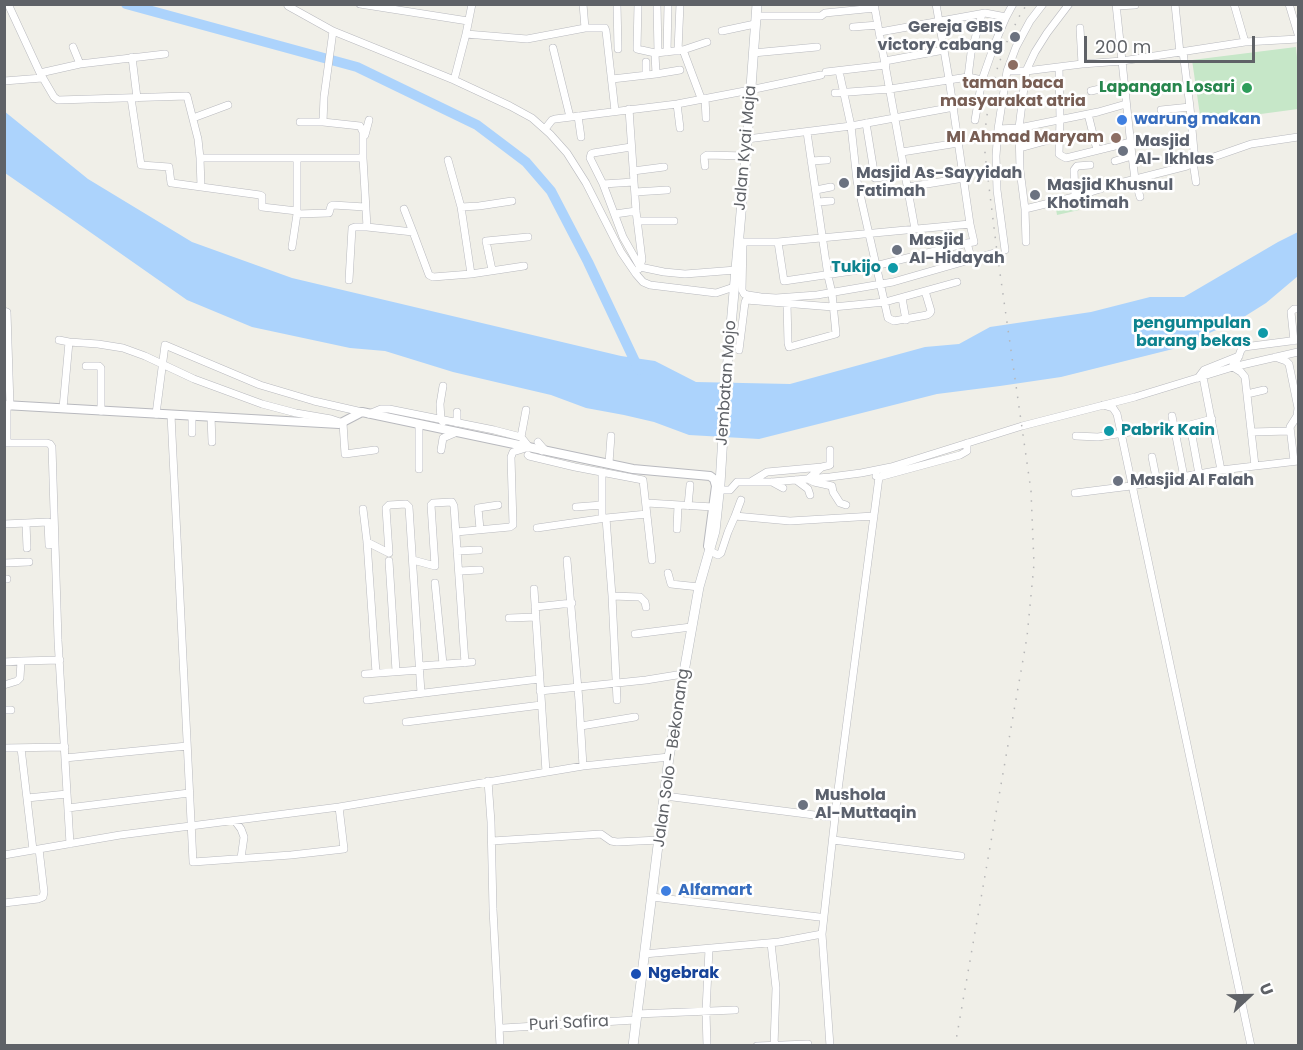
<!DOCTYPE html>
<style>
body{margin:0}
#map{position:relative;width:1303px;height:1050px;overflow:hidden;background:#f0efe8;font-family:Poppins,sans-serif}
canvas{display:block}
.frame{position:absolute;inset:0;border:6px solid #5f6267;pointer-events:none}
.north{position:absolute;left:1219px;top:966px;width:60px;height:60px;-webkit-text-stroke:4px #fff;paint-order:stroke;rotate:68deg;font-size:16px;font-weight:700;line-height:24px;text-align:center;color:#5f6267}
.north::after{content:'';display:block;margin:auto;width:21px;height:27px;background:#5f6267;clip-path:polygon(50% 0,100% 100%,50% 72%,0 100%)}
.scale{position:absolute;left:1084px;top:36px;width:171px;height:27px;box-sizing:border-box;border:3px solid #5f6267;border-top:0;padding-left:8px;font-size:18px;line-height:21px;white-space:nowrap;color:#5f6267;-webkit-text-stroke:4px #fff;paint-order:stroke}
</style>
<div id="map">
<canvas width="1303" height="1050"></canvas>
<div class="frame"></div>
<div class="north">U</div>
<div class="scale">200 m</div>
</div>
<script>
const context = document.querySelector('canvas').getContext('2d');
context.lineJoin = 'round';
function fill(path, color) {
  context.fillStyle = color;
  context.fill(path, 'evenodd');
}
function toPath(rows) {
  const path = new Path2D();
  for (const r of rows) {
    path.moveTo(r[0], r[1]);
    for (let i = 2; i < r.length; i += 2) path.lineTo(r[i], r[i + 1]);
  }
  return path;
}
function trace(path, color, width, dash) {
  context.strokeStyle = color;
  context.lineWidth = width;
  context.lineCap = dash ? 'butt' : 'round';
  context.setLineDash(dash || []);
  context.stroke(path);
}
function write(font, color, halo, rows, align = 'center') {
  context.font = font + ' Poppins,sans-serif';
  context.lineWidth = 5;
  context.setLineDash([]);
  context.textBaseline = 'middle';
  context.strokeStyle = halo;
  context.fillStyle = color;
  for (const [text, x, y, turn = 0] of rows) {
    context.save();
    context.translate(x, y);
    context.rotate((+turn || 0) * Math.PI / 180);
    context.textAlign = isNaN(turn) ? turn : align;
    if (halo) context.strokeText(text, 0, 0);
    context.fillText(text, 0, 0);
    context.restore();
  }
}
fill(toPath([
 [1296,47,1298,67,1298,109,1201,122,1192,60],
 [1076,198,1079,210,1057,215,1055,203]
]), '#c6e7c8');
fill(toPath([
 [4,111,88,179,192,242,292,278,621,356,655,361,696,382,790,384,925,347,959,344,990,327,1091,312,1150,297,1184,297,1278,242,1298,232,1298,276,1266,303,1239,320,1173,349,1061,377,1000,386,937,394,759,439,689,435,654,422,624,415,586,408,551,395,453,372,385,351,350,348,252,327,187,300,70,218,5,173]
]), '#acd3fc');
trace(toPath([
 [126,4,357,67,477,125,526,162,551,191,588,262,639,370]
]), '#acd3fc', 10);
const minor = toPath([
 [8,4,40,73,54,97,58,100,187,96,198,139,200,158,363,158,367,227,413,232,429,275,433,277,471,274,461,207,448,160],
 [287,4,288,6,333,31,454,80,510,106,532,118,550,134,567,153,586,183,621,252,636,274,643,282,650,285,716,293,734,287],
 [360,4,468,21],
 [472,4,466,34,527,39,585,28,605,28,606,31,615,111],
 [583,4,585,28],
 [617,4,618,49],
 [638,4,637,49,655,53],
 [657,4,658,53],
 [874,4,915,229],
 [936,4,949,79,970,224,974,242,967,243],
 [1116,4,1132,156,1135,179,1140,197],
 [1175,4,1180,53],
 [1234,4,1245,42],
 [1289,4,1298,34],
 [1117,6,1135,5],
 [756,16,821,16,825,13,875,8],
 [853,27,878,25],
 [1080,28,1082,64],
 [333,31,324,97,323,122,360,126,363,132,363,158],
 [722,31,755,24],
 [880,32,985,13,1006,17],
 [553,48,570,117],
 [683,50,701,98],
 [678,51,680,4],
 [667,52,668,4],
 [753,53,817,47],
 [132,57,137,98],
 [885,61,944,50],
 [646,62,646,74],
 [80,64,165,54],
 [1059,67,1060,119,1059,154,1062,156,1066,158,1131,142],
 [839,71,851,126,857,181,888,318,894,321,927,315,930,313,931,311,925,291],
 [1007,71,1026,71,1082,64,1122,61,1245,42,1298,39],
 [826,72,886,65],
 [40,73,80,64,73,47],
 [656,74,680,70],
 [968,77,971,53,982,14],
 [612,79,656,74,655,54,656,53,683,50,707,42],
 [454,80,466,34],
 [4,81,42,78],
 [1091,91,1113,86,1124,85],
 [835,93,890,89,968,77,982,80],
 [131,98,141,165,169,167,171,183,172,183,260,195,262,196,262,207,297,211],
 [705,98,706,118],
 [677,104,680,128],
 [629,109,636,211,642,260,639,269],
 [1161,110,1190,107],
 [1088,114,1097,150],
 [578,116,581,137],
 [193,118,228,105],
 [975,120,982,80,995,43,1006,17,1013,4],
 [300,122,323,122],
 [866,123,875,178,906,174],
 [545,129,552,120,555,119,677,104,750,90,821,75],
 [998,129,1019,128,1098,112,1126,104],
 [365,135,369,120],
 [747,139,851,126,954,107],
 [631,147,593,153,591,154,590,158,603,184,623,237,640,267,664,272,685,274,736,270],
 [1020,148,1060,137],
 [902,152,958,143],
 [200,158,201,186],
 [811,161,827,160],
 [1115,161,1132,156],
 [705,166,704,157,707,155,746,156],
 [633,171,664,167],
 [1196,182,1193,162,1205,160,1251,144,1298,137],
 [603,184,634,182],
 [908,187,964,178],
 [816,190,831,187],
 [635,192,667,190],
 [1075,197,1074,170,1077,166,1090,165],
 [818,202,831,201],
 [461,207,479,206,512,201],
 [404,209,413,232],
 [1025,209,1078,196,1116,184,1187,166,1190,164,1195,157,1194,151,1190,107,1183,52],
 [297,214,329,213,331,206,333,205,365,207],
 [615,214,636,211],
 [637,221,674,221],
 [739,242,778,242,970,224],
 [743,242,742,290,744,294,748,295,761,297,776,298,817,295,893,282,994,253],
 [778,242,784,281,859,270,967,243,972,261],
 [1026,242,1025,209,1020,170,1019,128,1026,71,1035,52,1047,33,1069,4],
 [292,247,297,214,297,158],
 [1005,250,997,190,996,156,998,129,1007,71,1016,47,1030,21,1043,4],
 [492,270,486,241,528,237],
 [471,274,524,266],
 [349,280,352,228,355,227,367,227],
 [902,298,906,320],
 [787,303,788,343,789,347,836,334,832,293,828,276,807,132],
 [4,311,7,312,10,406],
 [59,340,69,342,63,408],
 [1294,341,1291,312,1294,309,1298,309],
 [69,342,98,344,123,348,145,356,194,379,262,404,296,413,331,419,343,423,345,454,375,450],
 [739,350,745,302,746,300,833,307,885,302,957,282],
 [1275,357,1286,361,1289,364,1298,408,1297,416,1290,427,1294,461],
 [86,366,99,366,101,368,101,411],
 [1203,377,1221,470],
 [1198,378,1204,370,1239,356],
 [443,386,440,404,441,420,443,422],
 [1247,394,1264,390],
 [7,405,7,443],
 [1103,405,1113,408,1117,414,1251,1046],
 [156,414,165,345,260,385,314,401,362,412],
 [369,414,381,409,389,409,494,430,521,437,529,447,513,452,511,457,513,525,510,527,456,532],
 [171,415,193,862,291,855,344,849,339,807],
 [192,416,192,433],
 [1172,416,1184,477],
 [211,417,212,442],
 [457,423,457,412],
 [1190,425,1199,474],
 [1175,429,1212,419],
 [1251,432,1290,431],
 [1076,436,1098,437,1174,425],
 [521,437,526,410],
 [538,442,544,449,545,450,542,451],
 [4,443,47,443,50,444,52,447,58,640,70,844],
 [441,450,443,438,457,432],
 [830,450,830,465,822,467,808,479,814,482,832,486,833,492,840,503,846,505],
 [528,455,529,456,575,467,643,480,652,560],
 [1152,457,1157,482],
 [609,463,611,436],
 [1255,466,1245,377,1241,372,1233,367,1233,365,1238,358,1241,350,1244,347,1298,340],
 [419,469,419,425],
 [876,476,879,477,960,455,967,451,967,443],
 [796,480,808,489,810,495],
 [752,481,767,472,822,467],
 [772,482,783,488],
 [719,490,730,490,737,482,772,482,830,477,861,473,891,467,1022,426,1135,397,1233,367,1298,352],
 [1075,493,1131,486,1221,470,1298,461],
 [741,500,735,516,790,521,874,516],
 [647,503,713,507],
 [688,506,690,485],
 [576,507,602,505],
 [363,509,367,542,376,673],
 [602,518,602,472],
 [606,518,612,596,617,700],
 [26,523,27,548],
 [4,524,48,522,49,545],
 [537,528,606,518,647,514],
 [480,529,478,508,498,505],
 [677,529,678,505],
 [367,542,389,553],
 [457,551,479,550],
 [710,551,718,555,721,553,728,532,735,516],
 [389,553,386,508,389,505,406,504,409,507,421,693],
 [413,560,435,566,431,505,433,503,452,502,454,506,465,663],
 [567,560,579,701,583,766],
 [389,561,396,671],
 [4,563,29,562],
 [459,571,480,570],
 [668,573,671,584,699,587],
 [4,579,7,579],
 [435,583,443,664],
 [534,589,546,772],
 [612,596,640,597,645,602,646,607],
 [535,607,572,603],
 [509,618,536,617],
 [635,634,691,627],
 [21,661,60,660],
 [4,662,21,661,20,678,17,681,4,685],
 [420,666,472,662],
 [365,674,420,670],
 [540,691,646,680,683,674],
 [367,700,539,679],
 [4,710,11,710],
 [406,722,541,705],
 [581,726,635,717],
 [4,748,65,747],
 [21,748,33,850],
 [65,758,187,746],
 [488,781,491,822,493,909,500,1046],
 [665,796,830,817],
 [27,798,67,794],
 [68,808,189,793],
 [235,821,241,829,244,837,241,858],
 [833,840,961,856],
 [492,841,601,834,611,841,617,842,660,840],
 [4,855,120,835,339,807,583,766,669,757],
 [652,897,819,917],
 [4,903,38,899,43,897,44,892,39,849],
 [771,943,776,988,774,1046],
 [644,954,779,942,822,934],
 [636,1014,735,1010],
 [503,1028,635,1020],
 [707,1046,706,1011,709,949],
 [757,1046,808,1044],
 [830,1046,822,934,838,790,879,477]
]);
const tertiary = toPath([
 [4,405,339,424,362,412,633,469,710,476,714,479,716,486,708,546]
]);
const secondary = toPath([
 [633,1046,669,757,699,587,715,531,720,484,727,371,746,156,757,4]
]);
trace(minor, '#b8b9be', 8);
trace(tertiary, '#b8b9be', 10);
trace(secondary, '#b6b9be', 10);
trace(minor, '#fff', 7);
trace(tertiary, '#fff', 8);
trace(secondary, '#fff', 9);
trace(toPath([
 [955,1046,1027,637,1034,564,1031,491,997,252,985,154,985,131,989,100,998,66,1008,39,1020,15,1027,4]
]), '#b6b6b7', 1.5, [1.5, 8]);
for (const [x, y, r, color] of [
 [1015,37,6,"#6b7280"],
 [1013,65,6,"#8d6e63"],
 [1247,88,6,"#2e9e5b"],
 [1122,120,6,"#3f7fe0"],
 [1116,138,6,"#8d6e63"],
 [1123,151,6,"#6b7280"],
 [844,183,6,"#6b7280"],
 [1035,195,6,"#6b7280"],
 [897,250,6,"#6b7280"],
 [893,268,6,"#0f9aa8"],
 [1263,333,6,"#0f9aa8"],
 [1109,431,6,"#0f9aa8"],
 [1118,481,6,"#6b7280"],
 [803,805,6,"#6b7280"],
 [666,891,6,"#3f7fe0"],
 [636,974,6,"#1a4fb4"]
]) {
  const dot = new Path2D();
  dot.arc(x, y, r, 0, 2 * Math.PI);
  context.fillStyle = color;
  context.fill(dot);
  trace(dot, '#fff', 2);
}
write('bold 16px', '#5b616d', '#fff', [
 ["Gereja GBIS",1003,28,"right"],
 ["victory cabang",1003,46,"right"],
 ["Masjid",1135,142],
 ["Al- Ikhlas",1135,160],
 ["Masjid As-Sayyidah",856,174],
 ["Fatimah",856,192],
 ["Masjid Khusnul",1047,186],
 ["Khotimah",1047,204],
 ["Masjid",909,241],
 ["Al-Hidayah",909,259],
 ["Masjid Al Falah",1130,481],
 ["Mushola",815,796],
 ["Al-Muttaqin",815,814]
], 'left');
write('bold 16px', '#785e54', '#fff', [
 ["taman baca",1013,84],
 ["masyarakat atria",1013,102],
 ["MI Ahmad Maryam",1104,138,"right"]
]);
write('bold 16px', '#27864d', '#fff', [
 ["Lapangan Losari",1235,88]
], 'right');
write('bold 16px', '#366cbe', '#fff', [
 ["warung makan",1134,120],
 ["Alfamart",678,891]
], 'left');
write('16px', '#5f6267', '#fff', [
 ["Jalan Kyai Maja",746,148,-85],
 ["Jembatan Mojo",727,383,-86],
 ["Jalan Solo - Bekonang",672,758,-82],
 ["Puri Safira",569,1024,-3]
]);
write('bold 16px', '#0d838f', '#fff', [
 ["Tukijo",881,268],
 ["pengumpulan",1251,324],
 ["barang bekas",1251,342],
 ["Pabrik Kain",1121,431,"left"]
], 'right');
write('bold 16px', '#164399', '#fff', [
 ["Ngebrak",648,974]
], 'left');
</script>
